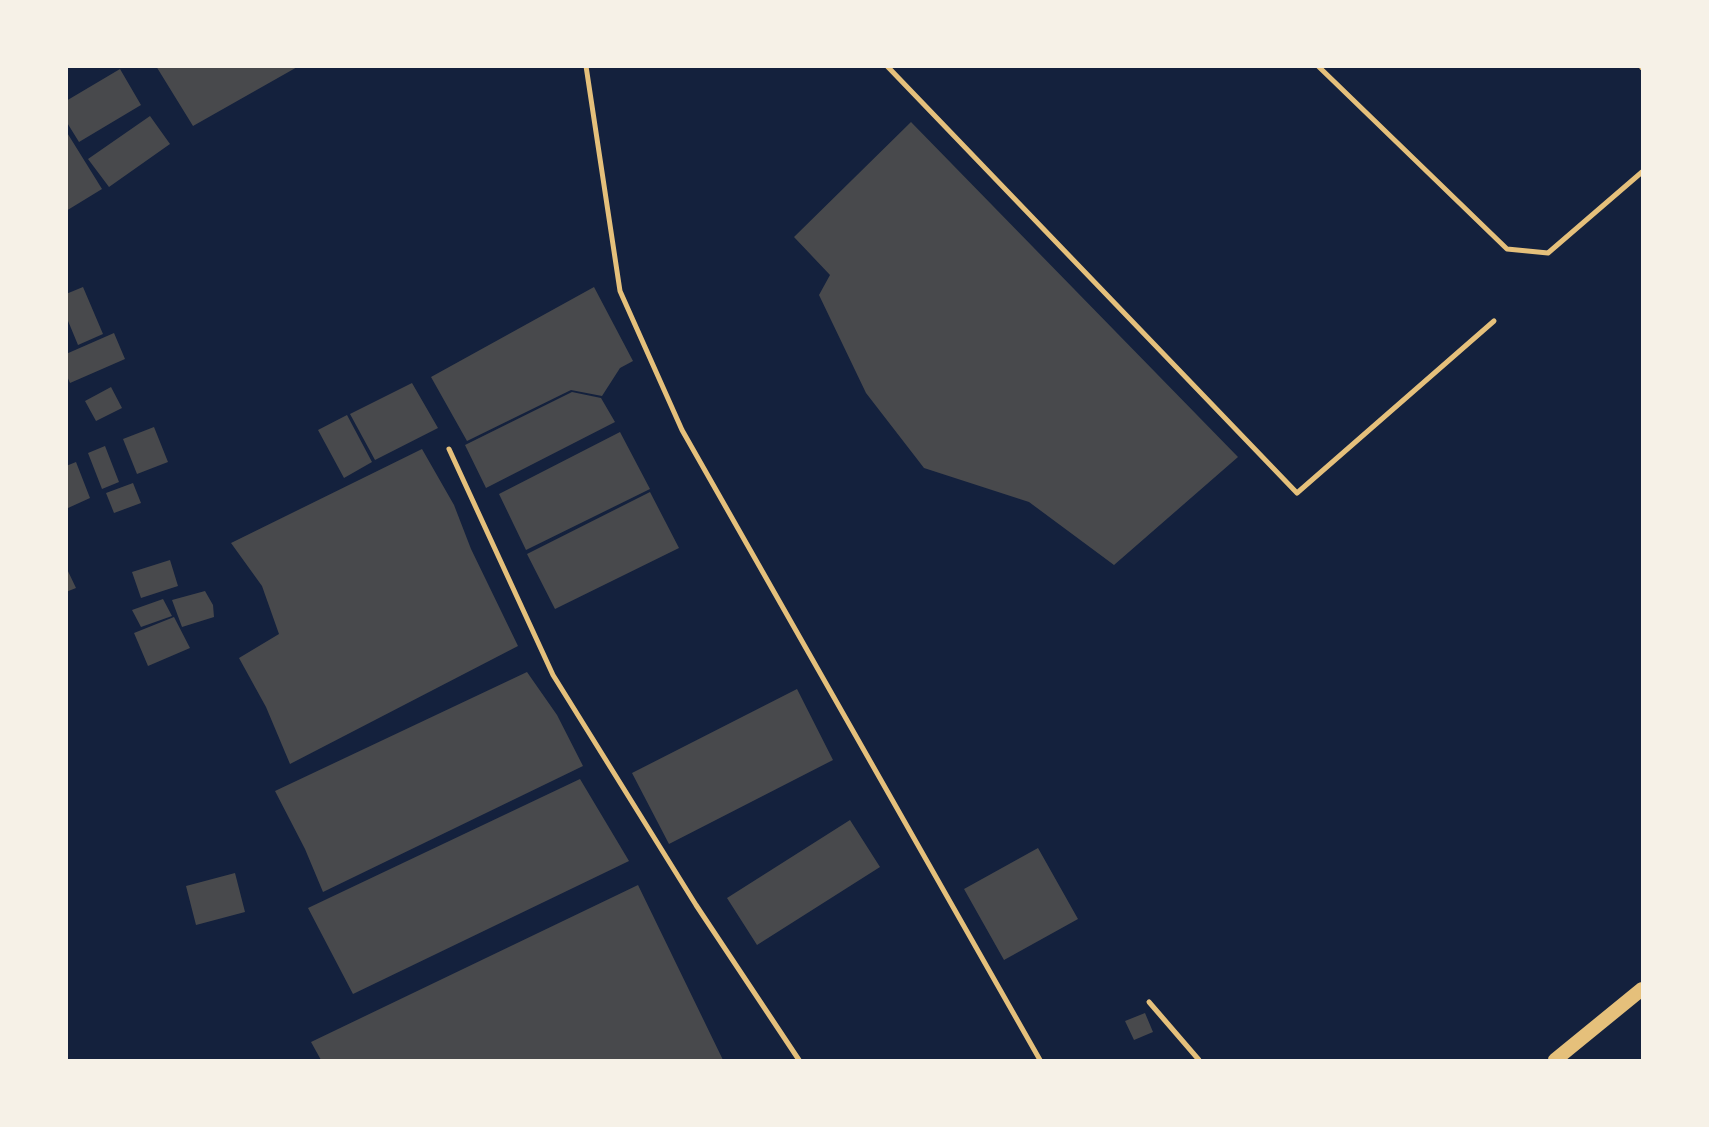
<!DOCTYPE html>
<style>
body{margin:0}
#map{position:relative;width:1709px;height:1127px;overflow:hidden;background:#14213d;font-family:Cabin,sans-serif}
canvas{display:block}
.frame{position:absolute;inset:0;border:68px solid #f6f1e7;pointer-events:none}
</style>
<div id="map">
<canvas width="1709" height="1127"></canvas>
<div class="frame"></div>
</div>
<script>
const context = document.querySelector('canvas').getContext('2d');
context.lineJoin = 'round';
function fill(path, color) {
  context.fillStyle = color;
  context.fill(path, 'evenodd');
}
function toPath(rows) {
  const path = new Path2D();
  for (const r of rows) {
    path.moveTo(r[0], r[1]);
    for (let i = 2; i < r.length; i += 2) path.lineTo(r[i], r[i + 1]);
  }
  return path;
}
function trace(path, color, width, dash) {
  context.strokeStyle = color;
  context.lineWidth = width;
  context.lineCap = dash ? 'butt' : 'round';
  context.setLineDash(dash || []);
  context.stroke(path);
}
fill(toPath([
 [156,66,299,66,193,126],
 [120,69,141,105,79,142,66,121,66,101],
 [150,116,170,144,109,187,88,159],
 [911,122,1238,457,1114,565,1029,502,924,468,866,393,819,295,830,275,794,237],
 [66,131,102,189,66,211],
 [83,287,103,334,78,345,66,316,66,294],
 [594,287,633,361,620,368,602,396,571,390,467,441,431,377],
 [114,333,125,359,70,383,66,374,66,354],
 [412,383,438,428,375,460,350,414],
 [111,387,122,408,96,421,85,401],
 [572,392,601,398,615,422,486,488,465,445],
 [347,415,372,462,344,478,318,430],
 [154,427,168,462,137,474,123,439],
 [620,432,650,489,526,550,499,494],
 [105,446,119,482,102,489,88,453],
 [422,449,454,505,471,549,518,646,290,764,266,707,239,658,279,634,262,586,231,543],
 [76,462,90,498,68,508,66,466],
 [133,483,141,503,114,513,106,493],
 [650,492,679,548,555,609,527,554],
 [170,560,178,586,141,598,132,572],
 [66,567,76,588,66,592],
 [205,591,213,605,214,617,182,627,172,600],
 [163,599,172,616,141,627,132,610],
 [174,617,190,648,148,666,134,633],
 [527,672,557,715,583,766,323,892,305,849,275,791],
 [797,689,833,760,669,844,632,773],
 [580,779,629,861,353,994,308,908],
 [850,820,880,867,757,945,727,898],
 [1038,848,1078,919,1004,960,964,889],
 [235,873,245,912,196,925,186,886],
 [638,885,723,1060,321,1060,311,1042],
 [1145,1013,1153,1032,1134,1040,1125,1021]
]), '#48494c');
trace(toPath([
 [586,66,620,291,682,430,1040,1060],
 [887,66,1297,493,1494,321],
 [1318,66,1507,249,1548,253,1642,172],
 [1641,66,1642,68],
 [449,449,553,675,696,905,799,1060],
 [1149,1002,1199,1060]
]), '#e5c07b', 5);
trace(toPath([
 [1555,1060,1642,989]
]), '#e5c07b', 14);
</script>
